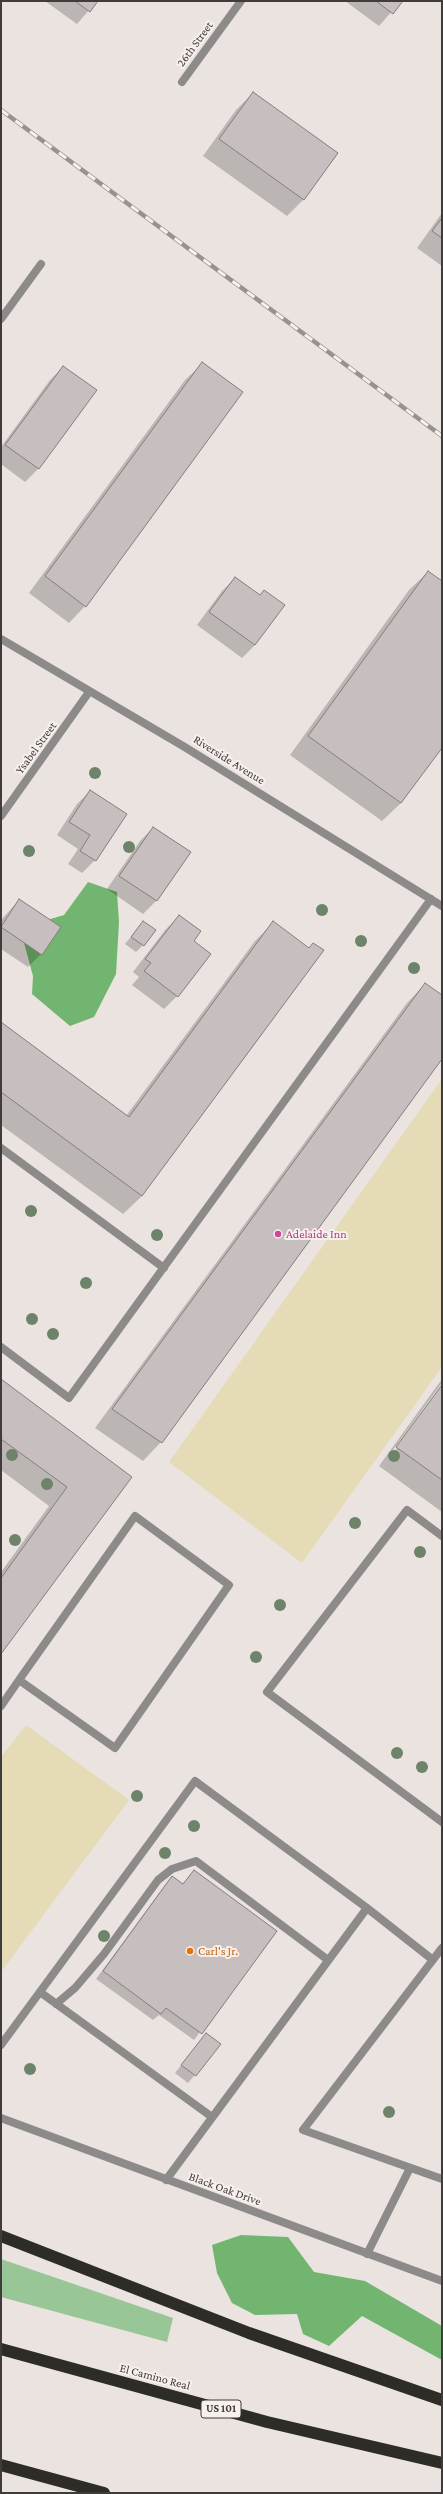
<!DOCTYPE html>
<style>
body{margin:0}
#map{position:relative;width:443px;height:2494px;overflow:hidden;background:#eae3e0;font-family:"Crimson Pro",serif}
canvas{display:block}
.frame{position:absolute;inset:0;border:2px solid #3f3c3b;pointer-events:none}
</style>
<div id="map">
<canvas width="443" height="2494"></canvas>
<div class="frame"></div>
</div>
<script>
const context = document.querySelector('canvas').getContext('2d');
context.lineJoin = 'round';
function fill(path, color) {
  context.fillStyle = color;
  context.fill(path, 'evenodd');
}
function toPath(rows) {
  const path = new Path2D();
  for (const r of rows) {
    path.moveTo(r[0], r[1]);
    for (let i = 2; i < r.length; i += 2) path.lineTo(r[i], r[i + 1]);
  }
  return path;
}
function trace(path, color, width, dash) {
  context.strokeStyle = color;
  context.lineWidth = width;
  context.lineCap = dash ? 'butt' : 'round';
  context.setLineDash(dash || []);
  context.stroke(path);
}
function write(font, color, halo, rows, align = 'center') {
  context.font = font + ' "Crimson Pro",serif';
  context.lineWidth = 4;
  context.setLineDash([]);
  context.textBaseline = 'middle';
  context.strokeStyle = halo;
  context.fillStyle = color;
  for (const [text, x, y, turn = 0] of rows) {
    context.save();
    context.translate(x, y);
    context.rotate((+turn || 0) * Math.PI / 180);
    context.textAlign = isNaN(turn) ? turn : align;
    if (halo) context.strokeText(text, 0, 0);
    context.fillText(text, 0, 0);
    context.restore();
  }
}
fill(toPath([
 [1,2259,173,2318,167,2342,1,2297]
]), '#99c697');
fill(toPath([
 [88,882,117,892,119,922,116,974,94,1017,70,1026,32,994,33,976,20,928,64,915],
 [241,2235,288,2237,314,2272,365,2281,442,2326,442,2360,362,2316,329,2346,303,2334,297,2314,255,2315,232,2303,217,2273,212,2245]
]), '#72b570');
fill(toPath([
 [442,1079,442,1367,302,1563,169,1462],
 [26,1725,129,1800,1,1972,1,1757]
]), '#e5dbb6');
fill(toPath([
 [45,1,97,1,77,24],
 [345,1,401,1,379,26],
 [253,93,337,154,303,200,287,216,203,156,236,110],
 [442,213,442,266,417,248],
 [202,364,85,606,69,623,29,593,185,380],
 [63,367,95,391,38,469,25,482,1,464,1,447,50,380],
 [428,572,442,582,442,746,401,803,382,821,290,755,409,590],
 [235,578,260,596,284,605,255,645,242,658,197,625,222,591],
 [90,791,95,860,82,873,68,864,78,849,57,835,77,804],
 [153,828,189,852,156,901,143,914,107,889,140,841],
 [19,900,41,954,28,967,1,949,1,920],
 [179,916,192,941,209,954,177,996,164,1009,132,985,139,977,133,972,166,929],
 [143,922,143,945,136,952,125,944],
 [273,923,309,949,322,950,142,1196,123,1214,1,1125,1,1024,126,1116,255,941],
 [425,984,442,996,442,1058,161,1442,143,1461,95,1428,407,1003],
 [442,1379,442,1383,393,1450,394,1452,442,1386,442,1512,379,1466],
 [1,1381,130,1477,1,1652,1,1572,49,1506,1,1470],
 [194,1871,276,1931,194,2040,159,2015,153,2020,96,1979,165,1885,172,1878,182,1885],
 [199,2042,220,2045,188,2083,175,2073]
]), '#0003');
const building = toPath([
 [75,1,98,1,90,12,75,1],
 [376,1,403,1,393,14,376,1],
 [253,92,338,153,304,200,219,139,253,92],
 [442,218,442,238,432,231,442,218],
 [202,362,243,392,86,607,45,576,202,362],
 [63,366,97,390,39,469,5,445,63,366],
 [428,571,442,581,442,748,401,803,308,736,428,571],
 [235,577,260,595,264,590,285,605,255,645,209,612,235,577],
 [90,790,127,814,96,861,80,851,90,835,69,822,90,790],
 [153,827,191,852,157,901,119,876,153,827],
 [19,899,61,927,42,955,1,927,19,899],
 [179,915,201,931,194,941,211,954,178,997,144,971,151,963,145,959,179,915],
 [143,921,156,930,144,946,131,937,143,921],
 [273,921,309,948,313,943,324,950,142,1196,1,1092,1,1022,129,1117,273,921],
 [425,983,442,995,442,1059,162,1443,112,1409,425,983],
 [1,1379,132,1477,1,1654,1,1578,67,1487,1,1439,1,1379],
 [442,1385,442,1480,396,1447,442,1385],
 [194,1870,277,1931,202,2034,166,2008,161,2014,103,1971,172,1876,183,1884,194,1870],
 [206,2033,221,2044,196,2076,181,2065,206,2033]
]);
fill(building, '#c7bfbf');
trace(building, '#847d7c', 1);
trace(toPath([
 [1,1148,164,1268],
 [1,1347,69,1398,431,899],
 [442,1536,407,1510,267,1692,442,1822],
 [1,1706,19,1680,135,1516,229,1585,115,1748,19,1680],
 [367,1908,433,1960],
 [442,1948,303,2130,442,2179],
 [40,1992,212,2117],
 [56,2004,75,1988,104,1954,158,1880,172,1869,196,1861,328,1960],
 [1,2045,195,1781,367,1908,166,2180],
 [367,2254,410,2168]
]), '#8c8b89', 8);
trace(toPath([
 [182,82,241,1],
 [1,319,41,264],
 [1,639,183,746,442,906],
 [1,816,89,692],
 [1,2118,442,2281]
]), '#8c8b89', 8);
trace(toPath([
 [1,2236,249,2333,442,2400],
 [1,2349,267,2422,442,2463],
 [1,2465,104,2493]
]), '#2d2c27', 12);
const rail = toPath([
 [1,110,442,436]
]);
trace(rail, '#979290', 4.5);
trace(rail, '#f7f0ed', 3, [9]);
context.fillStyle = '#6d846a';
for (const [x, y] of [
 [95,773],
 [129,847],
 [29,851],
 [322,910],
 [361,941],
 [414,968],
 [31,1211],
 [157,1235],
 [86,1283],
 [32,1319],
 [53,1334],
 [12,1455],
 [394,1456],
 [47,1484],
 [355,1523],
 [15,1540],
 [420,1552],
 [280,1605],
 [256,1657],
 [397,1753],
 [422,1767],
 [137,1796],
 [194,1826],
 [165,1853],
 [104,1936],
 [30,2069],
 [389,2112]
]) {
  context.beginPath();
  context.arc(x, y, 6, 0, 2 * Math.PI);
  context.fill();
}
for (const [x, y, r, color] of [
 [278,1234,4,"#d1479c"],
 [190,1951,4,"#e8710a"]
]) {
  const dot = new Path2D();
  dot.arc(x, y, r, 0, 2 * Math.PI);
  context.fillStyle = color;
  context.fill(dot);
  trace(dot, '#f7f0ed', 1.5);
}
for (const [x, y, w] of [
 [221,2409,40]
]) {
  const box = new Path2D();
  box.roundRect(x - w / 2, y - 9, w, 18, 3);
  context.fillStyle = '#f7f0ed';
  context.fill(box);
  trace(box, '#3f3c3b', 1);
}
write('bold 11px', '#3f3c3b', null, [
 ["US 101",221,2409]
]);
write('12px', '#3f3c3b', '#f7f0ed', [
 ["26th Street",195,44,-54],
 ["Ysabel Street",36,748,-54],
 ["Riverside Avenue",229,760,32],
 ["Black Oak Drive",225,2189,20],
 ["El Camino Real",155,2377,15]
]);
write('12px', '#b23c85', '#f7f0ed', [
 ["Adelaide Inn",286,1234]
], 'left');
write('12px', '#c56008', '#f7f0ed', [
 ["Carl's Jr.",198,1951]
], 'left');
</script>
